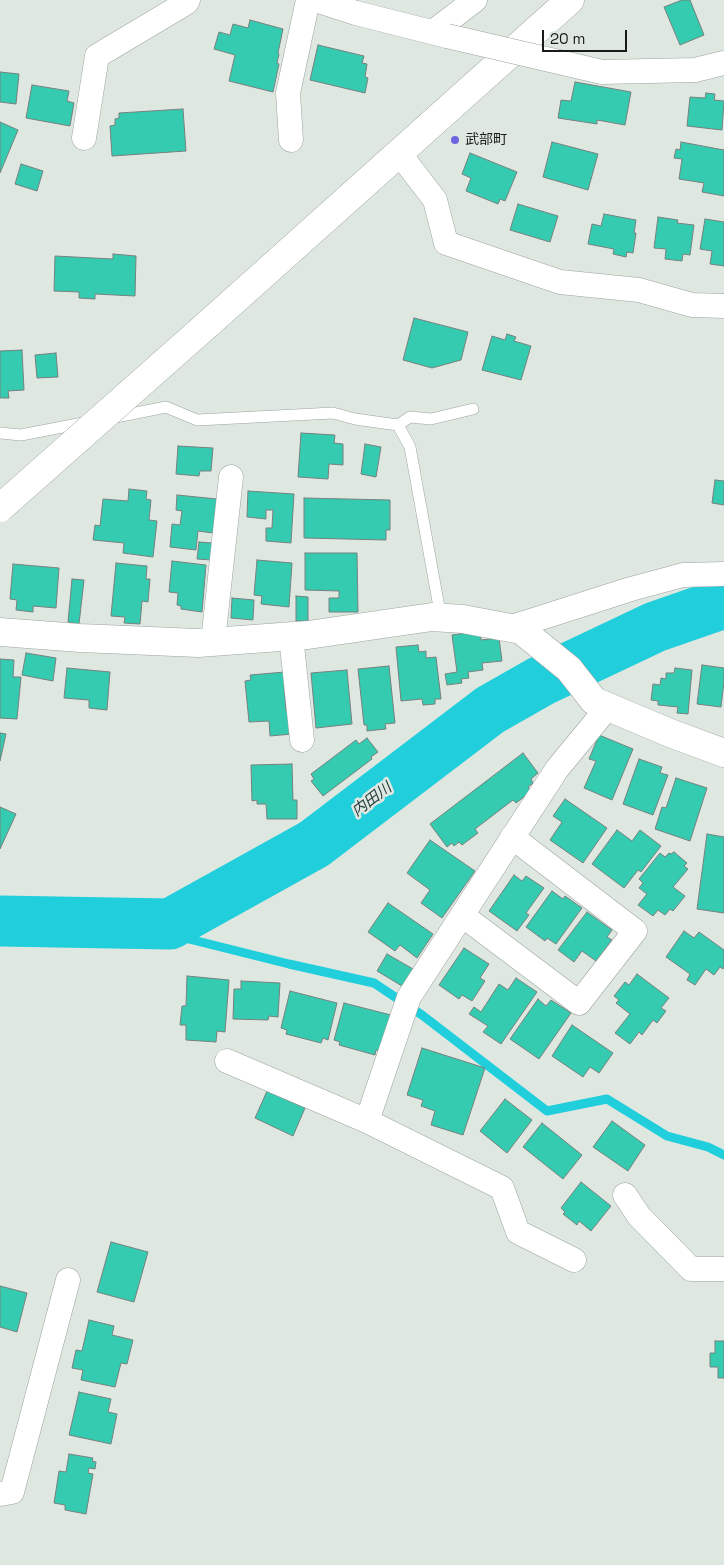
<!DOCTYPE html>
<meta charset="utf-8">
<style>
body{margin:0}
#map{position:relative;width:724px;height:1565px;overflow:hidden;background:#dfe7e1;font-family:"Space Grotesk",sans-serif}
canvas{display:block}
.scale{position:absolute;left:542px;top:30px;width:85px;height:22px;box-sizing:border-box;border:2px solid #181b18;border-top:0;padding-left:6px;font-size:15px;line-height:18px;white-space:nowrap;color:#181b18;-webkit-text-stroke:4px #dfe7e1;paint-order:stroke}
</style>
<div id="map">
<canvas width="724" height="1565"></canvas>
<div class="scale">20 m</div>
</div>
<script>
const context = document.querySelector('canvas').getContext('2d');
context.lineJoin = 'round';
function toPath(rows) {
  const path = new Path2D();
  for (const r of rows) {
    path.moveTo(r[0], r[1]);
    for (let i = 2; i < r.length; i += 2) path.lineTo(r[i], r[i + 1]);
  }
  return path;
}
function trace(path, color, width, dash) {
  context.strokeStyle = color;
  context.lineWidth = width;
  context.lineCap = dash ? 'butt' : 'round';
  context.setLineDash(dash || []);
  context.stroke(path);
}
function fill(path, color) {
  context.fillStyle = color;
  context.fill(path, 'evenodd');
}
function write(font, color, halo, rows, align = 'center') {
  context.font = font + ' "Space Grotesk","Noto Sans JP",sans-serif';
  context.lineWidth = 5;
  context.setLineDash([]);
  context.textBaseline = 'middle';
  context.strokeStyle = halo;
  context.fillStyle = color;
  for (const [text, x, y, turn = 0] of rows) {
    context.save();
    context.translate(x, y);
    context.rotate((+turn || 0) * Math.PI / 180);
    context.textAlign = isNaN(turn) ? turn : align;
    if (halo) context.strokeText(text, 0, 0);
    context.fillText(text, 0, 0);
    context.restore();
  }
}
trace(toPath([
 [154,924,181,937,289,964,374,983,422,1015,547,1111,607,1099,667,1136,708,1147,724,1155]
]), '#20cedc', 9);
trace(toPath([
 [0,921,170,924,314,844,490,710,541,681,655,627,724,603]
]), '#20cedc', 51);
const building = toPath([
 [682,0,690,0,704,35,680,45,664,7,682,0],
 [250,20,283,29,278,53,279,54,277,63,279,64,273,92,229,81,235,55,214,49,219,32,230,35,233,24,248,28,250,20],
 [318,45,364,56,362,63,367,64,365,77,368,78,365,93,310,80,318,45],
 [0,72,19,74,16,104,0,102,0,72],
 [575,82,631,92,625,125,597,120,597,124,558,118,561,100,571,101,575,82],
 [32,85,69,91,67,101,74,103,70,126,26,118,32,85],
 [706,93,715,94,714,100,724,101,722,130,687,126,690,97,705,98,706,93],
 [183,109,186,151,112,156,110,126,115,125,115,119,119,118,119,113,183,109],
 [0,122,18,130,0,173,0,122],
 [552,142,598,154,588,190,543,177,552,142],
 [681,142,724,150,724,196,702,192,704,183,679,179,682,159,674,158,676,149,680,150,681,142],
 [470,153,517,172,505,201,500,199,498,204,466,191,471,178,462,174,470,153],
 [21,164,43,171,37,191,15,184,21,164],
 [518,204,558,216,550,242,510,230,518,204],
 [604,214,636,220,634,233,636,233,633,253,627,252,626,257,613,254,614,249,588,244,592,224,601,226,604,214],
 [658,217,678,220,677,223,694,225,690,255,683,254,682,261,665,259,666,249,654,248,658,217],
 [705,219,724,222,724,266,710,264,712,251,700,249,705,219],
 [113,254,136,256,135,296,95,294,95,299,79,298,79,292,54,291,55,256,113,259,113,254],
 [414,318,468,332,461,360,432,368,403,360,414,318],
 [507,334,516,337,514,341,531,346,521,380,482,370,492,336,505,340,507,334],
 [22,350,24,390,8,391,9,398,0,398,0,351,22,350],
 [56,353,58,377,37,378,35,355,56,353],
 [301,433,335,435,334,443,343,444,343,465,329,464,328,479,298,477,301,433],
 [365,444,381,447,376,477,361,474,365,444],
 [178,446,213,448,211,471,200,471,199,476,176,474,178,446],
 [715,480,724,481,724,505,712,503,715,480],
 [129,489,147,491,146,499,151,500,149,520,157,521,153,557,123,553,124,543,93,540,95,525,100,526,103,499,128,501,129,489],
 [248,491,294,494,291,543,266,541,266,528,272,528,273,510,266,510,266,519,247,517,248,491],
 [177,495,217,499,213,533,198,531,196,550,170,547,172,524,180,525,182,511,176,510,177,495],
 [304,498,390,500,390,530,386,530,386,540,304,538,304,498],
 [199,542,212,543,211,560,197,559,199,542],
 [305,553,357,553,358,612,329,612,329,598,339,598,339,591,305,590,305,553],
 [257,560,292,563,289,607,261,604,262,596,254,595,257,560],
 [172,561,206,565,202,612,181,609,181,606,177,605,178,593,169,592,172,561],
 [116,563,147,566,146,579,150,579,148,602,142,601,140,624,124,623,125,617,111,616,116,563],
 [13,564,59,568,56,608,33,606,33,612,16,610,17,600,10,599,13,564],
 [72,579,84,580,79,624,68,622,72,579],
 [296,596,308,597,308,621,296,621,296,596],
 [232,598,254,600,253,620,231,618,232,598],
 [480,631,481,640,499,638,502,661,482,663,483,670,468,672,469,678,461,679,462,683,447,685,445,674,457,672,452,635,480,631],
 [418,645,419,652,426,651,426,658,436,657,441,699,435,699,435,704,423,705,422,699,401,701,396,647,418,645],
 [26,653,56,658,53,681,22,675,26,653],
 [0,659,14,660,13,677,21,677,17,719,0,718,0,659],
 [702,665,724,668,724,682,721,707,697,704,702,665],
 [389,666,395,723,385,724,386,729,367,731,367,725,364,725,358,669,389,666],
 [67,668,110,672,107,710,89,708,89,700,64,698,67,668],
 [675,668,692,670,688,714,677,713,678,707,658,705,658,701,651,700,653,684,660,685,661,678,666,679,666,673,674,673,675,668],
 [347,670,352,724,316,728,311,673,347,670],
 [285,672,287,686,284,686,286,711,289,711,292,734,270,736,269,721,249,722,245,681,251,680,250,675,285,672],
 [0,733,6,734,0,761,0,733],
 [599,735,633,749,612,800,584,788,596,761,589,759,599,735],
 [367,738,378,752,371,757,372,759,323,796,311,781,314,779,311,774,356,740,359,744,367,738],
 [523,753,538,773,531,779,533,783,528,787,532,791,516,803,513,800,475,829,478,833,462,845,459,842,454,846,452,843,447,847,430,824,523,753],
 [639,759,662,767,660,773,668,775,653,815,623,804,639,759],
 [292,764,293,800,297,800,297,819,267,819,266,804,257,804,257,800,252,801,251,765,292,764],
 [676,778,707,788,690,841,655,829,662,807,666,808,676,778],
 [565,799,607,828,583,863,550,840,562,822,553,816,565,799],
 [0,807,16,814,0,849,0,807],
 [617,830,632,841,640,830,661,846,641,872,638,870,624,888,592,864,617,830],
 [707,834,724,837,724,913,697,909,707,834],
 [430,840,475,871,442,918,421,903,430,890,407,873,430,840],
 [674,852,687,863,684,866,688,869,673,887,685,896,673,911,670,909,665,915,658,910,653,916,638,905,647,894,639,888,643,883,639,879,660,853,665,857,669,853,671,854,674,852],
 [514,875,522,881,526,876,544,888,526,913,529,915,517,931,489,911,514,875],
 [552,891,563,899,565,896,582,908,556,944,547,938,545,941,526,927,552,891],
 [388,903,433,934,417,958,400,945,395,951,368,932,388,903],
 [587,912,612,930,607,937,612,940,596,961,582,951,574,962,558,950,587,912],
 [684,931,694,938,699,932,724,950,724,967,723,969,720,967,714,975,706,969,695,985,687,980,690,974,666,957,684,931],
 [464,948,489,964,480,978,485,981,472,1001,462,995,459,999,439,985,464,948],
 [387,954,413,969,402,986,377,971,387,954],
 [637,974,669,998,661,1008,666,1011,657,1023,653,1020,642,1035,639,1032,630,1044,615,1033,630,1014,616,1003,619,1000,614,996,625,982,629,985,637,974],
 [187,976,229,980,225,1032,217,1031,216,1042,186,1040,186,1025,180,1025,182,1006,186,1006,187,976],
 [516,978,537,992,501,1044,483,1032,488,1026,469,1014,474,1007,481,1012,499,984,508,990,516,978],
 [241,981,280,983,278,1017,269,1016,268,1020,233,1019,234,989,241,989,241,981],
 [290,991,337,1003,328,1040,323,1038,321,1043,286,1034,287,1030,281,1028,290,991],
 [538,999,546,1006,551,1000,571,1013,539,1059,510,1039,538,999],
 [344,1003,391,1015,382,1051,376,1050,375,1055,339,1045,340,1042,334,1040,344,1003],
 [572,1025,613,1053,599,1073,590,1067,583,1077,552,1056,572,1025],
 [422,1048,485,1068,463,1135,431,1125,435,1111,421,1106,423,1100,407,1095,422,1048],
 [267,1091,305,1108,293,1136,255,1118,267,1091],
 [505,1099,532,1120,507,1153,480,1131,505,1099],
 [612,1121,645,1145,628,1171,593,1147,612,1121],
 [542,1123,582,1155,563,1179,523,1147,542,1123],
 [581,1182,611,1206,591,1231,579,1221,577,1225,563,1214,565,1212,561,1208,581,1182],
 [111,1242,148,1252,134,1302,97,1292,111,1242],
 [0,1286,27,1293,17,1332,0,1327,0,1286],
 [89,1320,114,1326,112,1335,133,1340,127,1364,121,1363,115,1387,81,1380,83,1370,72,1368,76,1350,82,1351,89,1320],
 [715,1341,724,1341,724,1378,718,1378,718,1367,710,1367,710,1353,715,1353,715,1341],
 [79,1392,111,1399,108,1412,117,1414,111,1444,69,1435,79,1392],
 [69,1454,93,1458,92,1461,96,1462,95,1469,89,1468,88,1473,93,1474,86,1514,65,1510,65,1505,54,1503,59,1471,66,1472,69,1454]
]);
fill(building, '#34cbb1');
trace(building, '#76817e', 1);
const lane = toPath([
 [111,418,166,407,197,420,333,413,355,419,398,425,410,447,441,618],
 [398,425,410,417,431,419,473,409],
 [0,433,21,435,88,422]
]);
const street = toPath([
 [316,0,356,13,447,36],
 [433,32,475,0],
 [602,72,695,70,724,63],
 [84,138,97,56,186,3,188,0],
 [291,140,288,93,308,0],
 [399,153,435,200,446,243,560,282,639,290,692,305,724,306],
 [509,628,631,589,683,575,724,574],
 [291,636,302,740],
 [213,641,231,477],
 [462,915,579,1003,635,931,512,837],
 [227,1061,367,1121,409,997,557,769,608,707],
 [367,1121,502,1188,518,1232,574,1260],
 [625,1195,639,1216,691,1269,724,1269],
 [0,1494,12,1492,68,1280]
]);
const secondary = toPath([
 [208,324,570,0],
 [0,632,80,638,198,643,308,635,432,617,463,619,521,630,569,669,594,701,670,733,724,753]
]);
trace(lane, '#9ca49e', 12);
trace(street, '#9ca49e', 25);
trace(secondary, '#9ca49e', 29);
trace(lane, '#fff', 11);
trace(street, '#fff', 24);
trace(secondary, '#fff', 28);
const streetBridge = toPath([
 [447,36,602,72]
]);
const secondaryBridge = toPath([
 [0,508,208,324]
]);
trace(streetBridge, '#9ca49e', 25, []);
trace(secondaryBridge, '#9ca49e', 29, []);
trace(streetBridge, '#fff', 24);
trace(secondaryBridge, '#fff', 28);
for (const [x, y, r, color] of [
 [455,140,5,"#6c65df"]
]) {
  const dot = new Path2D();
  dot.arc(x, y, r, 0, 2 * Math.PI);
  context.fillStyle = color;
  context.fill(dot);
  trace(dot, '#dfe7e1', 2);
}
write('14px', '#181b18', '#dfe7e1', [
 ["武部町",465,140]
], 'left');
write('italic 15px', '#1f383b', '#dfe7e1', [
 ["内田川",372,800,-37]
]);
</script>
